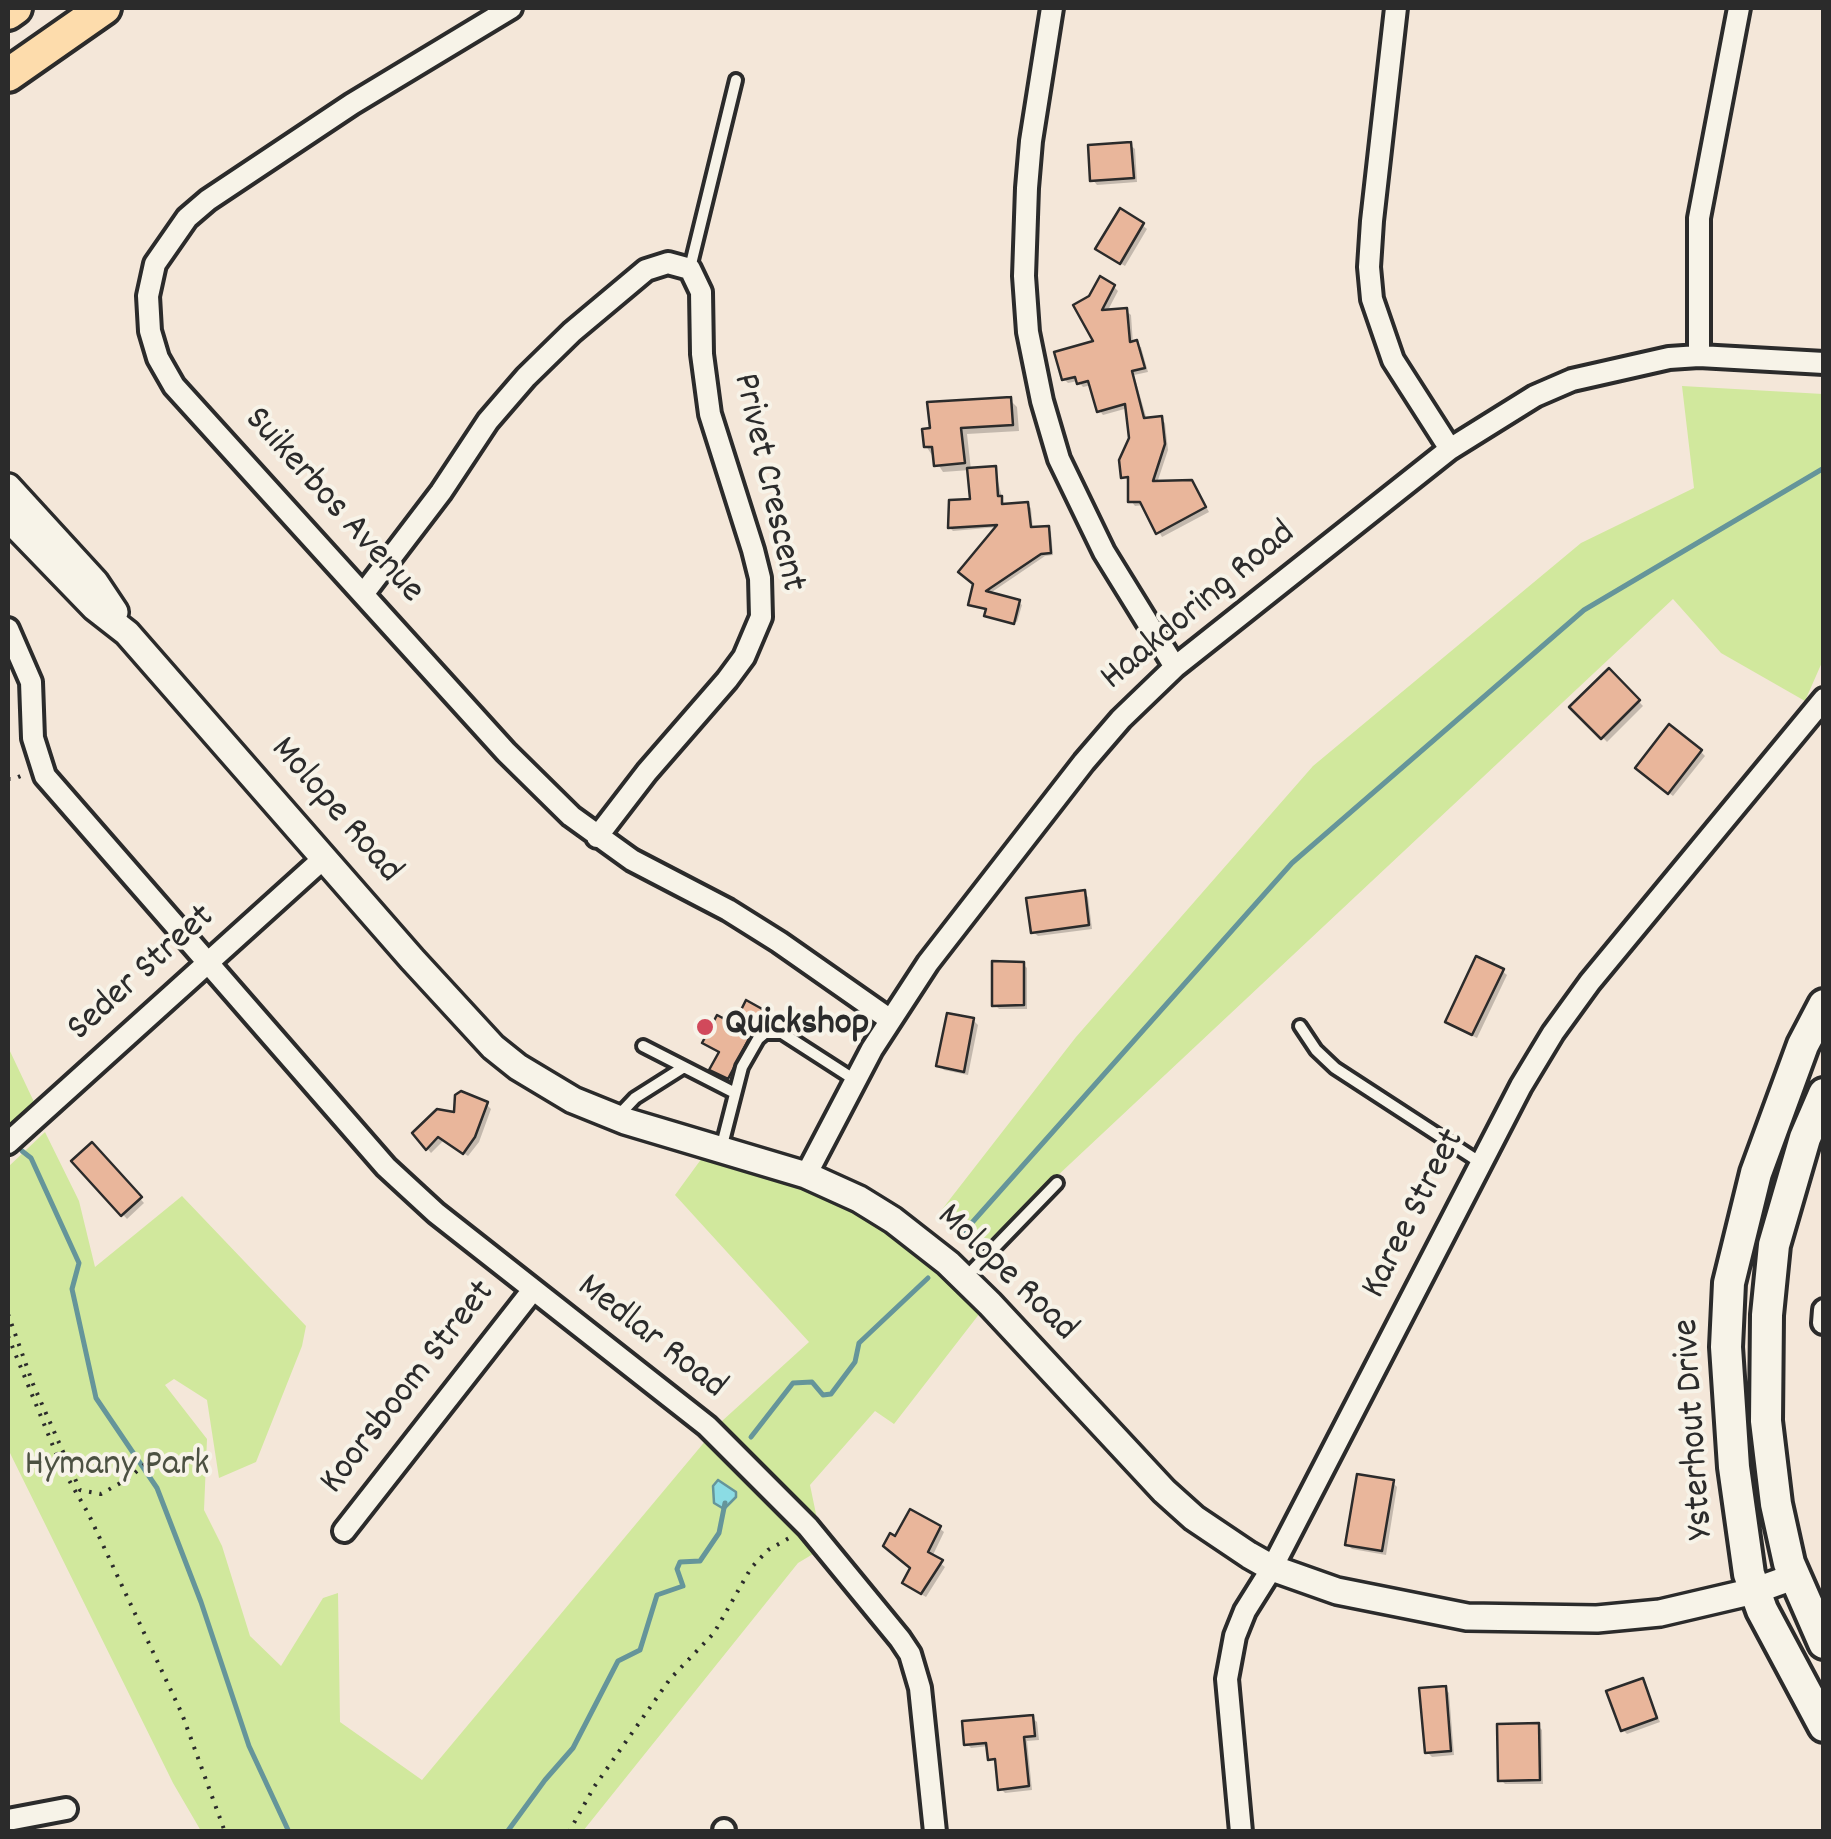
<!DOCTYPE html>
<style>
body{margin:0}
#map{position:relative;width:1831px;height:1839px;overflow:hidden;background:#f4e7d9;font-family:Dekko,sans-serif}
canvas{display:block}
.frame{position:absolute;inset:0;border:10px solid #2b2b2b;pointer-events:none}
</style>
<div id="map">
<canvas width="1831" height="1839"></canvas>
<div class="frame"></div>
</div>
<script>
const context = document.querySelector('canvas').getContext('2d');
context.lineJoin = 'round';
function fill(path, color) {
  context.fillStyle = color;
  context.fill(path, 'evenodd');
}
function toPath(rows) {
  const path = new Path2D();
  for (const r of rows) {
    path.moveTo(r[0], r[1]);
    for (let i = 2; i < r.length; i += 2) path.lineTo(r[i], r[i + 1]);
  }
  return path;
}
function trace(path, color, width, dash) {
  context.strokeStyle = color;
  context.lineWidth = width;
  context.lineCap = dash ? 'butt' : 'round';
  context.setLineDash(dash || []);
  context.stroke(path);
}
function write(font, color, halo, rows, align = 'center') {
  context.font = font + ' Dekko,sans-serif';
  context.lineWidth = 8;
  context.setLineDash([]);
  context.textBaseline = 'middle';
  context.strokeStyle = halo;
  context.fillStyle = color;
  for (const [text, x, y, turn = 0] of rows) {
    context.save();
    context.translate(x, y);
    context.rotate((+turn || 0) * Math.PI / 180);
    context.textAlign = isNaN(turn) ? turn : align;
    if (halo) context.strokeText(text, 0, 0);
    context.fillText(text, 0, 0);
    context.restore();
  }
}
fill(toPath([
 [1682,386,1823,394,1823,660,1805,701,1721,653,1673,599,976,1252,940,1212,1076,1037,1313,766,1581,543,1694,488],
 [8,1047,35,1104,8,1129],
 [45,1132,79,1201,95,1267,182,1196,306,1326,302,1346,256,1462,219,1478,207,1400,174,1379,165,1385,207,1439,204,1510,222,1546,250,1636,281,1666,323,1598,338,1593,340,1722,422,1780,722,1421,809,1342,675,1195,702,1158,797,1185,880,1223,943,1271,980,1313,894,1424,875,1411,810,1485,823,1548,798,1563,583,1831,201,1831,173,1783,8,1449,8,1167]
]), '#d1e89d');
const water = toPath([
 [718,1480,736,1492,736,1497,724,1509,714,1503,713,1486,718,1480]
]);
fill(water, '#8bdce4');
trace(water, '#65959a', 2.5);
fill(toPath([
 [1130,145,1135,149,1137,182,1097,185,1093,180],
 [1142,225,1147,229,1125,266,1103,253],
 [1114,287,1118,291,1107,312,1126,311,1131,315,1133,344,1141,347,1148,372,1134,375,1147,420,1161,419,1165,423,1168,450,1157,483,1196,488,1209,512,1162,537,1144,505,1135,506,1131,501,1131,481,1124,477,1131,439,1128,408,1103,415,1099,410,1092,385,1083,387,1078,381,1068,383,1064,379,1097,343,1076,306],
 [1010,400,1017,407,1019,431,967,434,971,470,995,469,1004,506,1028,505,1031,508,1033,530,1048,528,1051,532,1053,555,1045,556,989,594,1018,602,1022,605,1017,622,987,614,988,611,971,604,998,527,953,531,950,528,972,501,970,470,943,472,926,446],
 [1609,671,1643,706,1607,742,1573,707],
 [1701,752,1705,756,1673,796,1642,772],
 [1084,893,1088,897,1092,929,1038,936,1033,932],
 [1023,964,1027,968,1027,1009,999,1009,995,1005],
 [1502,971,1507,975,1477,1038,1452,1026,1448,1021],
 [763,1012,729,1079,714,1071,735,1027],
 [973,1020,978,1025,968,1075,944,1070,939,1065],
 [486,1104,491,1109,479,1142,468,1156,444,1140,431,1153,415,1133],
 [92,1146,144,1203,127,1219,75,1162],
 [1393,1483,1397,1487,1386,1555,1352,1549,1347,1544],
 [939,1528,944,1532,932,1557,945,1567,926,1597,909,1587,913,1568,896,1540],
 [1642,1681,1660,1722,1627,1734,1623,1730],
 [1445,1688,1449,1693,1454,1755,1432,1757,1427,1752],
 [1032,1718,1037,1722,1039,1740,1027,1741,1032,1790,1005,1793,1001,1789,998,1763,991,1758,989,1746,971,1748,967,1744],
 [1538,1726,1542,1730,1543,1784,1505,1784,1501,1780]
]), '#0003');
trace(toPath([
 [22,1151,31,1158,79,1263,72,1289,96,1398,157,1488,201,1602,249,1746,289,1832],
 [961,1235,1292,863,1584,610,1824,468],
 [751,1437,793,1383,812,1382,823,1395,831,1394,855,1362,859,1343,928,1278],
 [507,1832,545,1780,573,1748,618,1661,640,1650,657,1595,683,1586,677,1569,680,1562,700,1561,719,1533,725,1503]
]), '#65959a', 5);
const building = toPath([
 [1131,142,1134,178,1090,181,1088,145,1131,142],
 [1120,208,1144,223,1120,264,1095,249,1120,208],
 [1100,276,1115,285,1102,310,1127,308,1130,342,1137,340,1145,368,1132,371,1144,418,1162,416,1165,444,1153,481,1192,480,1206,507,1156,534,1140,502,1128,502,1128,477,1121,478,1119,460,1129,438,1125,404,1097,412,1088,381,1077,384,1075,377,1062,380,1054,352,1093,341,1073,305,1089,296,1100,276],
 [1011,397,1013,425,961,428,965,463,934,466,932,447,924,447,922,429,930,428,927,402,1011,397],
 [996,466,998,496,1002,496,1002,504,1028,502,1031,527,1049,526,1051,553,1041,554,986,591,1020,600,1014,624,984,616,986,609,968,605,973,584,958,572,997,525,948,528,949,500,970,499,967,468,996,466],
 [1609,668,1640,700,1601,739,1569,707,1609,668],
 [1669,724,1702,750,1668,794,1635,768,1669,724],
 [1085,890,1089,925,1031,933,1026,898,1085,890],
 [1476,956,1504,969,1472,1035,1445,1022,1476,956],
 [992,961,1024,962,1024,1005,992,1006,992,961],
 [746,1000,764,1010,728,1079,709,1070,719,1052,702,1043,717,1015,734,1024,746,1000],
 [947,1013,974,1018,964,1072,936,1066,947,1013],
 [461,1091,488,1102,475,1137,463,1154,438,1137,426,1150,412,1133,437,1109,454,1112,455,1095,461,1091],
 [92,1142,142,1197,121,1216,71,1161,92,1142],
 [1357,1474,1394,1480,1382,1551,1345,1545,1357,1474],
 [910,1509,941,1526,928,1552,943,1560,921,1594,902,1583,910,1568,883,1546,890,1533,895,1536,910,1509],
 [1643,1678,1657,1718,1621,1731,1606,1691,1643,1678],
 [1446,1686,1451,1751,1425,1753,1419,1688,1446,1686],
 [1033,1715,1035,1736,1024,1737,1029,1786,998,1790,995,1759,988,1760,986,1743,964,1745,962,1721,1033,1715],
 [1539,1723,1540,1780,1498,1781,1497,1724,1539,1723]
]);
fill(building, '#e9b69b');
trace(building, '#2b2b2b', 2.5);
const service = toPath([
 [690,268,736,80],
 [1300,1026,1316,1050,1335,1068,1481,1163],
 [643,1046,733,1092],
 [617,1117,635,1098,684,1067],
 [721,1149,742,1067,758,1039,765,1033,782,1033,855,1080],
 [965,1278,1057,1183]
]);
const minor = toPath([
 [511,8,352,104,208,200,187,218,155,264,148,296,150,331,158,358,174,386,506,752,571,816,632,860,728,910,779,942,889,1019],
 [1052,8,1031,141,1027,188,1024,276,1028,332,1042,401,1059,459,1104,552,1175,667],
 [1396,8,1372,221,1369,267,1372,299,1393,360,1450,449],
 [1699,356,1699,218,1739,8],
 [364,593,441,492,488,421,526,377,572,332,646,270,668,263,690,269,701,292,702,354,710,414,753,550,760,578,761,617,744,657,727,680,647,772,597,837],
 [8,629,31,682,33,738,45,776,386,1167,436,1213,707,1426,808,1527,900,1639,910,1654,920,1688,935,1832],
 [8,1143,324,858],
 [806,1175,872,1049,928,963,1084,762,1121,719,1175,667,1450,449,1535,396,1572,380,1669,358,1699,356,1824,363],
 [1823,1323,1824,1310],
 [344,1531,532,1291],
 [8,1820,66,1809],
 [724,1832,724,1830],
 [1241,1832,1227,1679,1235,1636,1245,1611,1272,1568,1521,1086,1553,1033,1590,982,1824,699]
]);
const tertiary = toPath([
 [8,487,95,582,115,612],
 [8,518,95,608,127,633,412,959,493,1047,518,1067,573,1100,625,1121,806,1175,859,1199,893,1220,948,1263,990,1304,1164,1491,1194,1518,1249,1555,1272,1568,1337,1591,1467,1617,1597,1619,1660,1613,1754,1591,1793,1577]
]);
const secondary = toPath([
 [1824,1005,1803,1045,1756,1173,1729,1283,1726,1347,1734,1467,1749,1574,1762,1610,1824,1726],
 [1824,1094,1805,1138,1774,1245,1767,1315,1766,1421,1776,1504,1789,1563,1824,1643]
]);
const primary = toPath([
 [8,13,15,8],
 [8,75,104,8]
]);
trace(service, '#2b2b2b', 18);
trace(minor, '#2b2b2b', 28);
trace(tertiary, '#2b2b2b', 32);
trace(secondary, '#2b2b2b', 38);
trace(primary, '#2b2b2b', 40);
trace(toPath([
 [8,779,14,779,27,773],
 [8,1314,33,1384,80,1490,101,1494,129,1478,152,1458],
 [8,1336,62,1468,88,1513,182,1714,225,1832],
 [569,1832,594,1787,670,1679,714,1633,751,1568,768,1550,791,1537]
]), '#2b2b2b', 4, [2.5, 8]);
trace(service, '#f7f3e8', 10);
trace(minor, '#f7f3e8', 20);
trace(tertiary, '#f7f3e8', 25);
trace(secondary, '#f7f3e8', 30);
trace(primary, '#fddcac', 32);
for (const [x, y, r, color] of [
 [705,1027,10,"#d1495b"]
]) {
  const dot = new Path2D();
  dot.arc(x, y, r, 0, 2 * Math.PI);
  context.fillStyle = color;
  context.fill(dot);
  trace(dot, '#f7f3e8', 4);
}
write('38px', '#2b2b2b', '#f7f3e8', [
 ["Privet Crescent",766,483,77],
 ["Suikerbos Avenue",332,507,48],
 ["Haakdoring Road",1200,608,-40],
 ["Molope Road",334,812,49],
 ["Seder Street",143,975,-42],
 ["Karee Street",1416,1215,-63],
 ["Molope Road",1005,1275,44],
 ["Medlar Road",650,1339,38],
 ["Koorsboom Street",410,1389,-52],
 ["Ysterhout Drive",1697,1429,-94]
]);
write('bold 38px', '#2b2b2b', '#f7f3e8', [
 ["Quickshop",725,1027]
], 'left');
write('38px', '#4c5142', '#f7f3e8', [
 ["Hymany Park",117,1468]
]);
</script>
